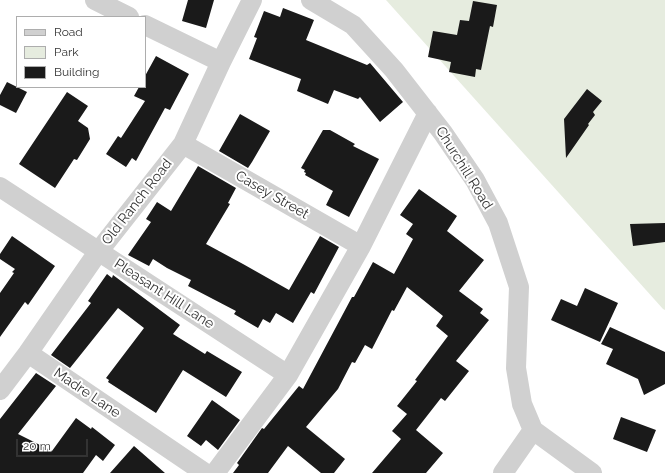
<!DOCTYPE html>
<style>
body{margin:0}
#map{position:relative;width:665px;height:473px;overflow:hidden;background:#fff;font-family:Raleway,sans-serif}
canvas{display:block}
.legend{position:absolute;left:16px;top:16px;width:130px;height:72px;box-sizing:border-box;background:#fff;border:1px solid #adadad;margin:0;padding:5px 7px;list-style:none;font-size:12px;color:#333}
.legend li{display:flex;align-items:center;gap:8px;height:20px}
.legend b{width:20px;border:1px solid #adadad}
.scale{position:absolute;left:16px;top:439px;width:72px;height:18px;box-sizing:border-box;border:2px solid #333;border-top:0;padding-left:5px;font-size:12px;line-height:14px;white-space:nowrap;color:#333;-webkit-text-stroke:3px #fff;paint-order:stroke}
</style>
<div id="map">
<canvas width="665" height="473"></canvas>
<ul class="legend">
<li><b style="height:5px;background:#d0d0d0"></b>Road</li>
<li><b style="height:11px;background:#e6ecdf"></b>Park</li>
<li><b style="height:11px;background:#1a1a1a"></b>Building</li>
</ul>
<div class="scale">20 m</div>
</div>
<script>
const context = document.querySelector('canvas').getContext('2d');
context.lineJoin = 'round';
function fill(path, color) {
  context.fillStyle = color;
  context.fill(path, 'evenodd');
}
function toPath(rows) {
  const path = new Path2D();
  for (const r of rows) {
    path.moveTo(r[0], r[1]);
    for (let i = 2; i < r.length; i += 2) path.lineTo(r[i], r[i + 1]);
  }
  return path;
}
function trace(path, color, width, dash) {
  context.strokeStyle = color;
  context.lineWidth = width;
  context.lineCap = dash ? 'butt' : 'round';
  context.setLineDash(dash || []);
  context.stroke(path);
}
function write(font, color, halo, rows, align = 'center') {
  context.font = font + ' Raleway,sans-serif';
  context.lineWidth = 4;
  context.setLineDash([]);
  context.textBaseline = 'middle';
  context.strokeStyle = halo;
  context.fillStyle = color;
  for (const [text, x, y, turn = 0] of rows) {
    context.save();
    context.translate(x, y);
    context.rotate((+turn || 0) * Math.PI / 180);
    context.textAlign = isNaN(turn) ? turn : align;
    if (halo) context.strokeText(text, 0, 0);
    context.fillText(text, 0, 0);
    context.restore();
  }
}
fill(toPath([
 [386,0,665,0,665,310,663,309]
]), '#e6ecdf');
fill(toPath([
 [188,0,214,0,206,28,182,21],
 [473,1,497,5,493,27,490,26,481,70,476,69,475,77,449,72,451,62,428,57,433,31,457,35,460,20,469,21],
 [283,8,314,20,306,40,367,65,370,63,403,102,380,122,360,97,358,99,334,90,328,104,297,91,301,79,249,59,257,38,254,37,264,11,280,17],
 [156,56,189,74,170,110,165,108,136,161,132,158,126,167,106,154,118,136,121,138,145,101,134,96,139,87,145,87,145,76],
 [7,82,27,92,16,113,0,105,0,95],
 [587,89,602,101,593,112,595,115,588,124,589,125,566,158,564,119],
 [67,92,88,106,78,121,88,128,90,139,77,160,74,159,55,188,19,164],
 [240,114,270,131,252,162,248,168,219,151],
 [323,130,330,130,355,144,353,146,379,159,349,217,326,205,333,191,305,175,306,173,304,172,305,170,301,168],
 [198,166,236,188,228,203,230,204,206,244,243,264,289,290,320,236,339,247,314,294,311,292,293,323,276,313,270,323,263,319,258,328,234,314,236,311,188,286,191,280,167,268,153,259,149,266,128,255,151,222,146,219,157,202,171,211],
 [419,189,457,216,447,231,484,260,459,291,483,309,480,313,489,320,456,361,469,371,445,401,441,398,416,430,443,453,426,473,372,473,401,439,392,431,407,414,397,406,417,381,415,380,448,336,436,326,443,316,407,287,394,311,392,310,372,349,365,345,355,363,352,362,338,389,306,427,345,459,334,473,321,473,288,446,268,473,233,473,239,465,237,463,262,428,264,429,299,386,303,389,352,297,354,297,373,262,394,274,413,239,406,234,413,224,400,215],
 [665,223,665,242,633,246,630,224],
 [12,236,55,266,28,305,25,302,0,337,0,293,14,273,12,272,15,269,0,259,0,254],
 [107,274,112,278,113,275,180,325,173,334,205,354,207,351,242,372,226,397,183,370,156,413,108,382,109,380,106,378,144,328,118,308,70,368,51,355,91,303,88,301],
 [585,288,618,303,600,342,551,320,561,299,577,306],
 [610,327,665,352,665,384,644,395,638,379,606,364,613,349,601,344],
 [36,373,56,386,18,434,52,451,76,418,91,429,92,427,115,445,103,461,96,455,83,473,0,473,0,419],
 [212,400,240,420,218,450,206,440,201,446,187,436],
 [621,417,656,430,647,452,613,439],
 [134,446,165,473,110,473]
]), '#1a1a1a');
trace(toPath([
 [95,0,129,17],
 [311,0,353,25,394,70,443,133,475,180,498,223,519,287,516,368,522,404,533,430,592,473],
 [145,25,221,62],
 [183,144,361,246],
 [0,187,288,375],
 [28,353,205,473],
 [0,390,28,353,98,252,183,144,221,62,252,0],
 [215,473,288,375,361,246,428,113],
 [503,473,533,430]
]), '#d0d0d0', 20);
write('14px', '#333', '#fff', [
 ["Churchill Road",464,168,58],
 ["Casey Street",272,195,30],
 ["Old Ranch Road",137,202,-52],
 ["Pleasant Hill Lane",164,294,33],
 ["Madre Lane",87,393,34]
]);
</script>
